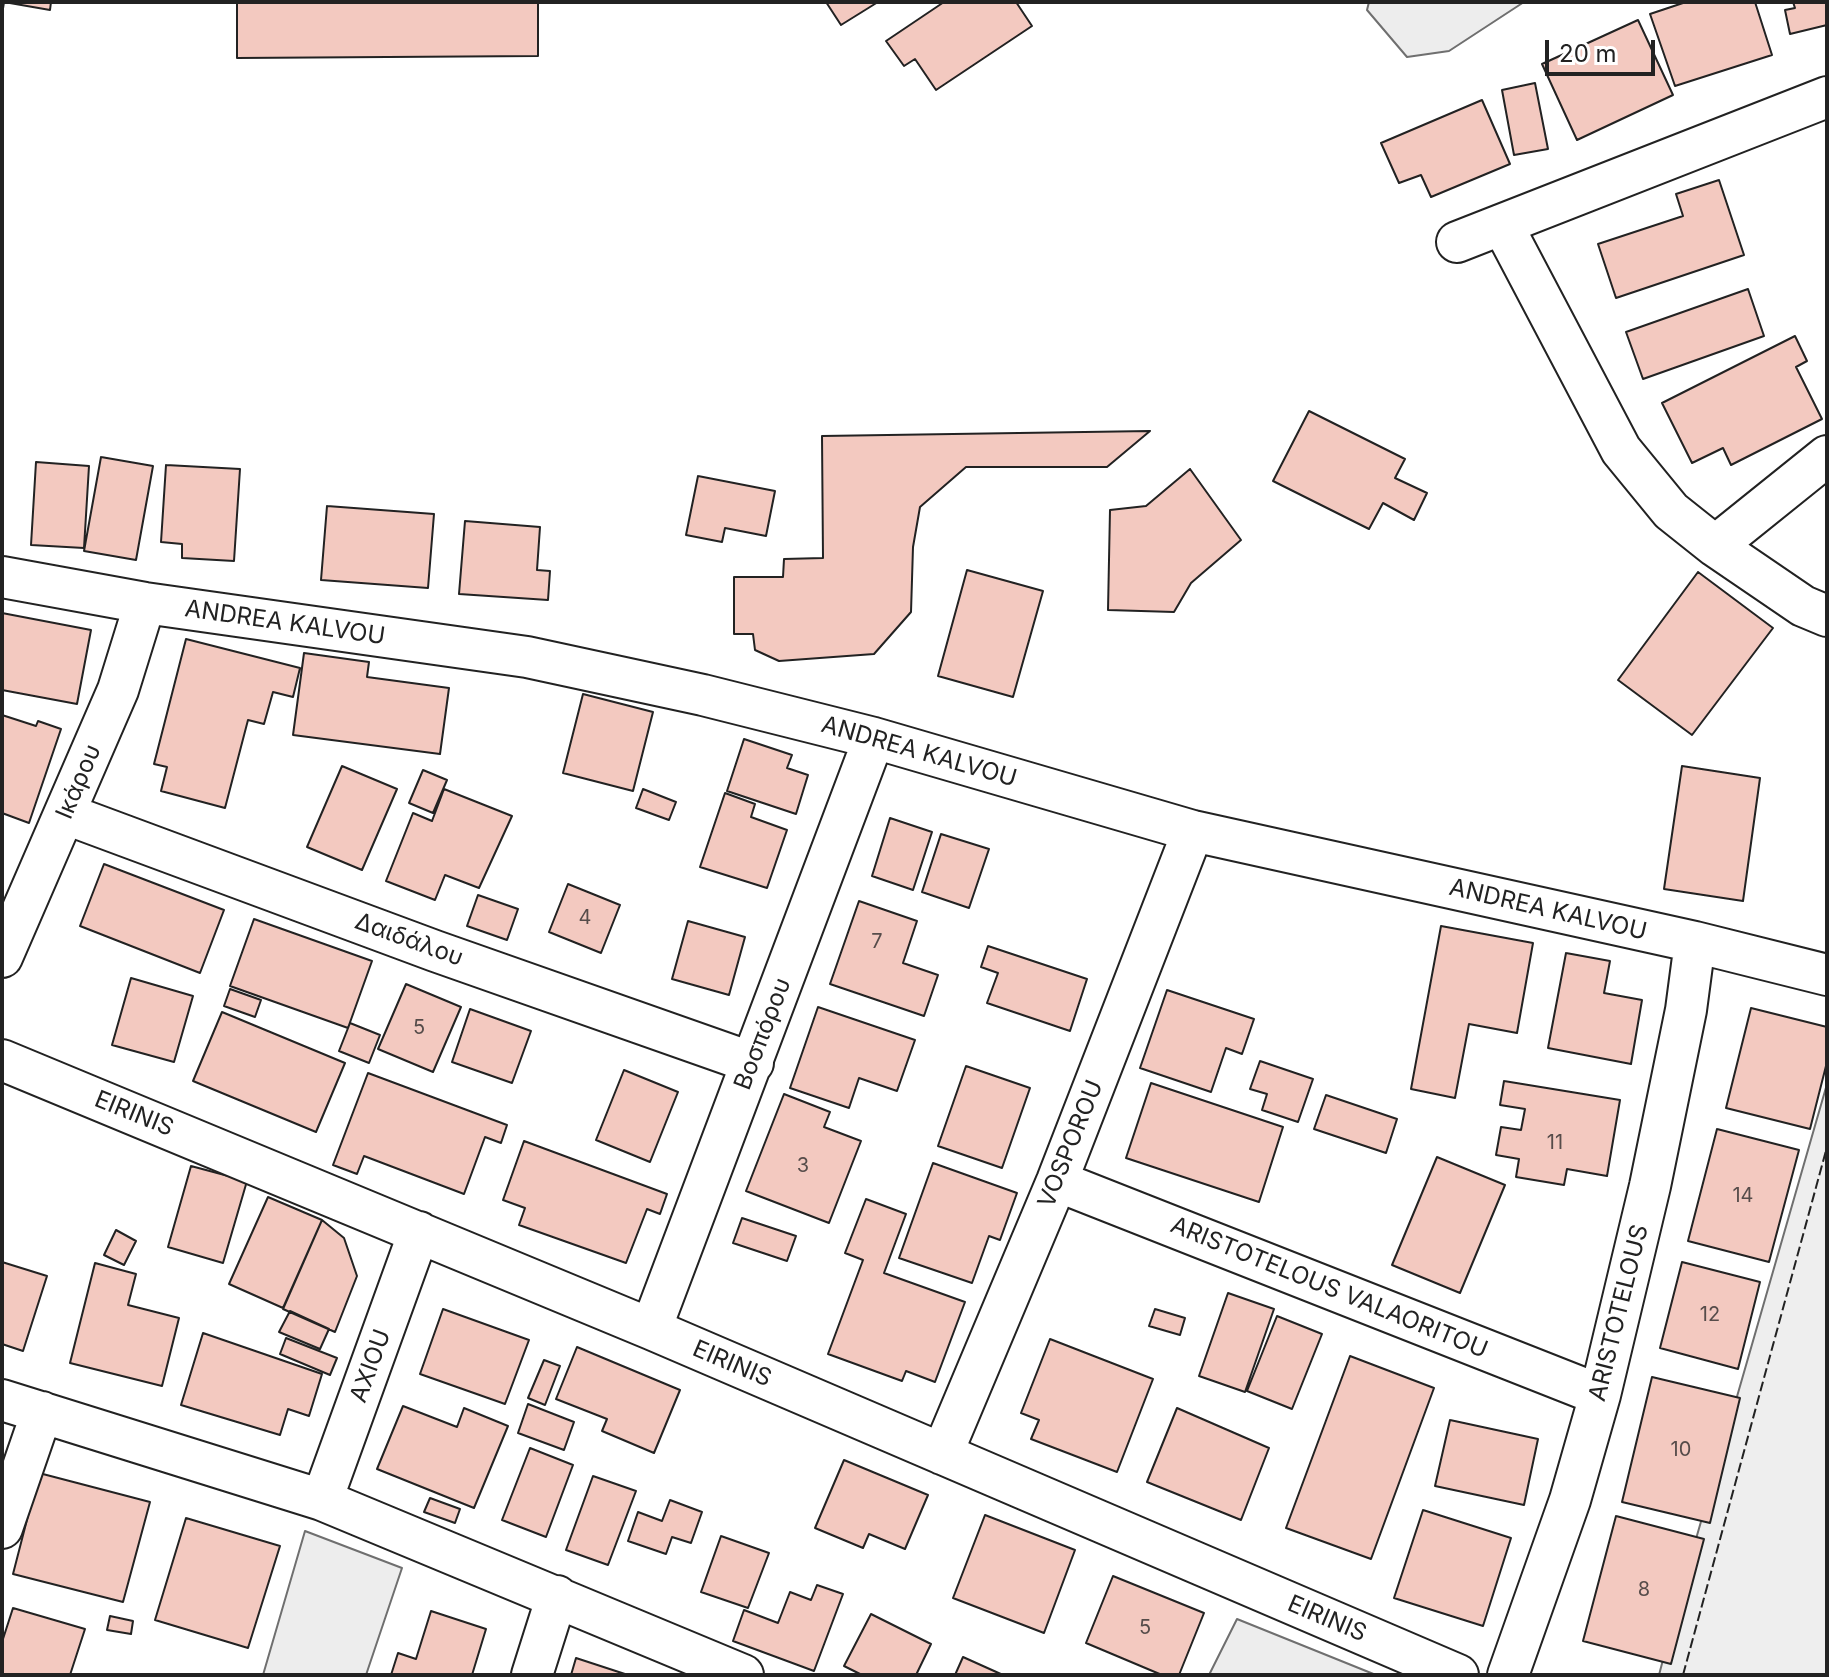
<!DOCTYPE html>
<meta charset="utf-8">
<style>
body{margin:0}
#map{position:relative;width:1829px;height:1677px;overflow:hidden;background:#fff;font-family:Inter,sans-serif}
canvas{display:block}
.frame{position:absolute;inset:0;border:4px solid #222;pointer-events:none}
.scale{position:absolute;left:1545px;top:40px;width:110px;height:36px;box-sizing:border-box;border:4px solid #222;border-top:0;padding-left:10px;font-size:24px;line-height:28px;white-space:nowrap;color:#222;-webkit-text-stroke:6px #fff;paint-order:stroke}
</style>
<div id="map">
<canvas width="1829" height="1677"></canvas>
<div class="frame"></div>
<div class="scale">20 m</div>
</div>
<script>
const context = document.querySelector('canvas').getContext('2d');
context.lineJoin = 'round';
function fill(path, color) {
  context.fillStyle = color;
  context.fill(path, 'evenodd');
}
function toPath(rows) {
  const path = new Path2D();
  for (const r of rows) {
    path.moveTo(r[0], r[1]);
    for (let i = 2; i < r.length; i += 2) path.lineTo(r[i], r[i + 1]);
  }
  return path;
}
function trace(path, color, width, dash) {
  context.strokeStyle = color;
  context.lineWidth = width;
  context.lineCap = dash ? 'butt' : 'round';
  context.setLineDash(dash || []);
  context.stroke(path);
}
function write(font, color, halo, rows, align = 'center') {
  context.font = font + ' Inter,sans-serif';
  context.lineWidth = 6;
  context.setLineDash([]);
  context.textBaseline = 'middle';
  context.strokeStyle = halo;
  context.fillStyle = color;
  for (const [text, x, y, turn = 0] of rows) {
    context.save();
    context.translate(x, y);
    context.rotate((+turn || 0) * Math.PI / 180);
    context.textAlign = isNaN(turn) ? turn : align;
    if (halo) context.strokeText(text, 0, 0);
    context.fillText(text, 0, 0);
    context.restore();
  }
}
const green = toPath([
 [1827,1084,1827,1675,1659,1675,1681,1591,1827,1084]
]);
fill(green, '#eee');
trace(green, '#6f6f6f', 2);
const parking = toPath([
 [1369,2,1524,2,1449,51,1407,57,1367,10,1369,2],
 [305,1531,402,1568,366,1675,263,1675,305,1531],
 [1237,1619,1376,1675,1209,1675,1237,1619]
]);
fill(parking, '#ededed');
trace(parking, '#6f6f6f', 2);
const building = toPath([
 [2,2,51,2,50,10,4,2,2,15,2,2],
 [237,2,538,2,538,56,237,58,237,2],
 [826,2,878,2,841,25,826,2],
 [944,2,1016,2,1032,26,936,90,915,59,904,66,886,41,944,2],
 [1686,2,1755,2,1772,55,1675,86,1650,14,1686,2],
 [1793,2,1827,2,1827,25,1790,34,1785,10,1795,8,1793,2],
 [1638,20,1673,95,1577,140,1542,64,1638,20],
 [1535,83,1548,149,1514,155,1502,90,1535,83],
 [1482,100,1510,164,1431,197,1421,175,1399,183,1381,143,1482,100],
 [1719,180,1744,255,1616,298,1598,244,1683,216,1676,194,1719,180],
 [1748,289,1764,336,1643,379,1626,332,1748,289],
 [1795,336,1807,361,1796,367,1822,419,1731,465,1723,448,1692,463,1662,403,1795,336],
 [1309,411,1405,459,1395,478,1427,493,1414,520,1383,503,1369,529,1273,481,1309,411],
 [1150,431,1107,467,966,467,920,507,913,547,911,612,874,654,779,661,755,650,753,634,734,634,734,577,783,577,784,559,823,558,822,436,1150,431],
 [101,457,153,466,136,560,84,551,101,457],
 [36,462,89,466,84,548,31,545,36,462],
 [166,465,240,469,234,561,182,558,182,544,161,542,166,465],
 [1190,469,1241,540,1191,583,1174,612,1108,610,1110,510,1146,506,1190,469],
 [698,476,775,491,766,536,725,528,722,542,686,535,698,476],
 [327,506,434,514,428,588,321,580,327,506],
 [465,521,540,527,537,570,550,571,548,600,459,594,465,521],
 [967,570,1043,591,1013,697,938,676,967,570],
 [1698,572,1773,628,1692,735,1618,680,1698,572],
 [2,613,91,630,77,704,2,690,2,613],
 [186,639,300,668,293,697,273,692,264,724,248,720,225,808,161,791,167,767,154,764,186,639],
 [304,653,369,662,367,677,449,688,440,754,293,735,304,653],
 [583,694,653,712,633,791,563,773,583,694],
 [2,715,36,726,38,721,61,729,29,823,2,813,2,715],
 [744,739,792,755,787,768,808,775,796,814,727,791,744,739],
 [342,766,397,789,362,870,307,847,342,766],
 [1682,766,1760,778,1743,901,1664,889,1682,766],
 [423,770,447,780,433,813,409,803,423,770],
 [444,789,512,816,479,888,445,875,435,900,386,881,413,813,432,821,444,789],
 [643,789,676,802,669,820,636,808,643,789],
 [725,793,755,804,751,817,787,830,767,888,700,867,725,793],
 [890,818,932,832,913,890,872,876,890,818],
 [941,834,989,849,969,908,922,892,941,834],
 [104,864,224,910,200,973,80,926,104,864],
 [568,884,620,905,601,953,549,932,568,884],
 [478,895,518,909,507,940,467,926,478,895],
 [859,901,917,921,903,963,938,975,924,1016,830,984,859,901],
 [254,919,372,961,348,1028,230,986,254,919],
 [688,921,745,937,729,995,672,979,688,921],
 [1441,926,1533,943,1517,1033,1469,1024,1455,1098,1411,1089,1441,926],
 [988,946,1087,979,1070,1031,987,1003,998,973,981,967,988,946],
 [1566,953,1610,961,1604,993,1642,1000,1631,1064,1548,1048,1566,953],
 [131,978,193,996,174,1062,112,1045,131,978],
 [406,984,461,1007,433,1072,378,1049,406,984],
 [230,989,261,1000,255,1017,224,1006,230,989],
 [1167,990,1254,1019,1242,1054,1226,1048,1211,1092,1140,1068,1167,990],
 [818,1007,915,1040,897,1091,859,1078,849,1108,790,1088,818,1007],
 [1751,1008,1827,1027,1827,1062,1810,1129,1726,1108,1751,1008],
 [470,1009,531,1031,512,1083,452,1062,470,1009],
 [222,1012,345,1063,316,1132,193,1081,222,1012],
 [350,1023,380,1035,369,1063,339,1051,350,1023],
 [1260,1061,1313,1079,1298,1122,1262,1110,1267,1094,1250,1089,1260,1061],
 [966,1066,1030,1088,1002,1168,938,1146,966,1066],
 [624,1070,678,1092,650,1162,596,1140,624,1070],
 [368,1073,507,1125,501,1143,485,1137,464,1194,364,1156,357,1174,333,1165,368,1073],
 [1504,1081,1620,1100,1607,1176,1567,1169,1564,1185,1516,1177,1519,1159,1496,1155,1501,1127,1521,1130,1525,1109,1500,1105,1504,1081],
 [1151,1083,1283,1127,1259,1202,1126,1158,1151,1083],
 [784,1094,830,1112,824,1127,861,1141,829,1223,746,1191,784,1094],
 [1326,1095,1397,1119,1386,1153,1314,1129,1326,1095],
 [1717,1129,1799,1150,1769,1262,1688,1241,1717,1129],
 [524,1141,667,1194,660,1214,647,1209,626,1263,519,1225,525,1208,503,1200,524,1141],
 [1437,1157,1505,1185,1460,1293,1392,1265,1437,1157],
 [933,1163,1017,1193,1000,1240,989,1236,972,1283,899,1258,933,1163],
 [191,1166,247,1181,223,1263,168,1247,191,1166],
 [268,1197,322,1220,283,1308,229,1284,268,1197],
 [866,1199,906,1214,884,1273,965,1302,935,1382,906,1371,902,1381,828,1354,863,1260,845,1253,866,1199],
 [742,1218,796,1236,787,1261,733,1243,742,1218],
 [322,1220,344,1238,357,1276,335,1332,283,1309,322,1220],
 [116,1230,136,1241,124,1265,104,1255,116,1230],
 [2,1262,47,1276,23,1351,2,1344,2,1262],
 [1682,1262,1760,1282,1738,1369,1660,1348,1682,1262],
 [95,1263,136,1274,128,1305,179,1318,162,1386,70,1363,95,1263],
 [1228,1293,1274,1309,1245,1392,1199,1376,1228,1293],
 [443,1309,529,1340,505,1404,420,1374,443,1309],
 [1155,1309,1185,1318,1180,1335,1149,1326,1155,1309],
 [290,1311,329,1329,320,1349,279,1332,290,1311],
 [1277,1316,1322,1334,1292,1409,1247,1391,1277,1316],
 [203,1333,322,1374,309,1416,288,1409,280,1435,181,1405,203,1333],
 [286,1338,337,1358,330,1375,280,1354,286,1338],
 [1050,1339,1153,1379,1117,1472,1031,1439,1039,1420,1021,1413,1050,1339],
 [577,1347,680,1390,654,1453,602,1431,607,1419,556,1399,577,1347],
 [1350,1356,1434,1388,1371,1559,1286,1528,1350,1356],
 [544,1360,560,1366,545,1405,528,1398,544,1360],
 [1652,1377,1740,1398,1710,1523,1622,1502,1652,1377],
 [528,1404,574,1422,564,1450,518,1433,528,1404],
 [403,1406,457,1427,464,1408,508,1426,474,1508,377,1469,403,1406],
 [1177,1408,1269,1448,1241,1520,1147,1482,1177,1408],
 [1450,1420,1538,1439,1524,1505,1435,1486,1450,1420],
 [530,1448,573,1465,546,1537,502,1520,530,1448],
 [844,1460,928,1495,905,1549,869,1534,863,1548,815,1528,844,1460],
 [39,1473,150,1502,123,1602,13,1574,39,1473],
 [593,1476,636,1491,608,1565,566,1550,593,1476],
 [430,1498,460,1509,455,1523,424,1512,430,1498],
 [670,1500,702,1512,691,1543,672,1537,666,1554,628,1541,638,1512,662,1521,670,1500],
 [1423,1510,1511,1538,1483,1626,1394,1598,1423,1510],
 [985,1515,1075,1550,1044,1633,953,1598,985,1515],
 [1616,1516,1704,1539,1671,1664,1583,1641,1616,1516],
 [186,1518,280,1546,248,1648,155,1620,186,1518],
 [721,1536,769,1553,748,1608,701,1592,721,1536],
 [1113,1576,1204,1613,1179,1675,1162,1675,1086,1643,1113,1576],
 [817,1585,843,1594,814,1671,733,1641,744,1610,778,1623,790,1592,811,1600,817,1585],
 [13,1608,85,1629,70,1675,2,1675,2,1642,13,1608],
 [431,1611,486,1629,472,1675,391,1675,398,1653,416,1659,431,1611],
 [871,1614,931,1644,916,1675,862,1675,844,1666,871,1614],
 [110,1616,133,1621,131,1634,107,1630,110,1616],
 [963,1657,1003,1675,955,1675,963,1657],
 [576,1658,628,1675,571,1675,576,1658]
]);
fill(building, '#f3c9c0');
trace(building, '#222', 2);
const minor = toPath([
 [1503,226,1621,450,1671,511,1715,546,1803,606,1827,616],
 [1457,242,1827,97],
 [1715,546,1827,456],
 [2,577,145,603,527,657,703,695,874,738,1193,831,1695,942,1827,975],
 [66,814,435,951,753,1063],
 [2,957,118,690,145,603],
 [2,1060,651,1329,1458,1675],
 [1057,1181,1600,1395],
 [651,1329,874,738],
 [2,1400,322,1500,743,1675],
 [942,1454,1057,1181,1193,831],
 [322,1500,419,1232],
 [2,1528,42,1412],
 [532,1675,557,1596],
 [1508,1675,1570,1500,1600,1395,1650,1186,1686,1010,1695,942]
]);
trace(minor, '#222', 44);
trace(minor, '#fff', 40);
trace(toPath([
 [1683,1675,1827,1147]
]), '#222', 2, [10, 4]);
write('20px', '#564c4a', null, [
 ["4",585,918],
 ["7",877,942],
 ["5",419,1028],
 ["11",1555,1143],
 ["3",803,1166],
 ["14",1743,1196],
 ["12",1710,1315],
 ["10",1681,1450],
 ["8",1644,1590],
 ["5",1145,1628]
]);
write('24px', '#222', '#fff', [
 ["ANDREA KALVOU",285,623,8],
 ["ANDREA KALVOU",919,752,16],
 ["Ικάρου",79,782,-67],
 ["ANDREA KALVOU",1548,910,13],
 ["Δαιδάλου",409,940,20],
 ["Βοσπόρου",763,1034,-69],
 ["EIRINIS",134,1114,22],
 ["VOSPOROU",1071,1144,-68],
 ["ARISTOTELOUS VALAORITOU",1329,1288,22],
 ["ARISTOTELOUS",1619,1313,-76],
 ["EIRINIS",732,1364,23],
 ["AXIOU",371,1366,-70],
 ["EIRINIS",1327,1619,23]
]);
</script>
